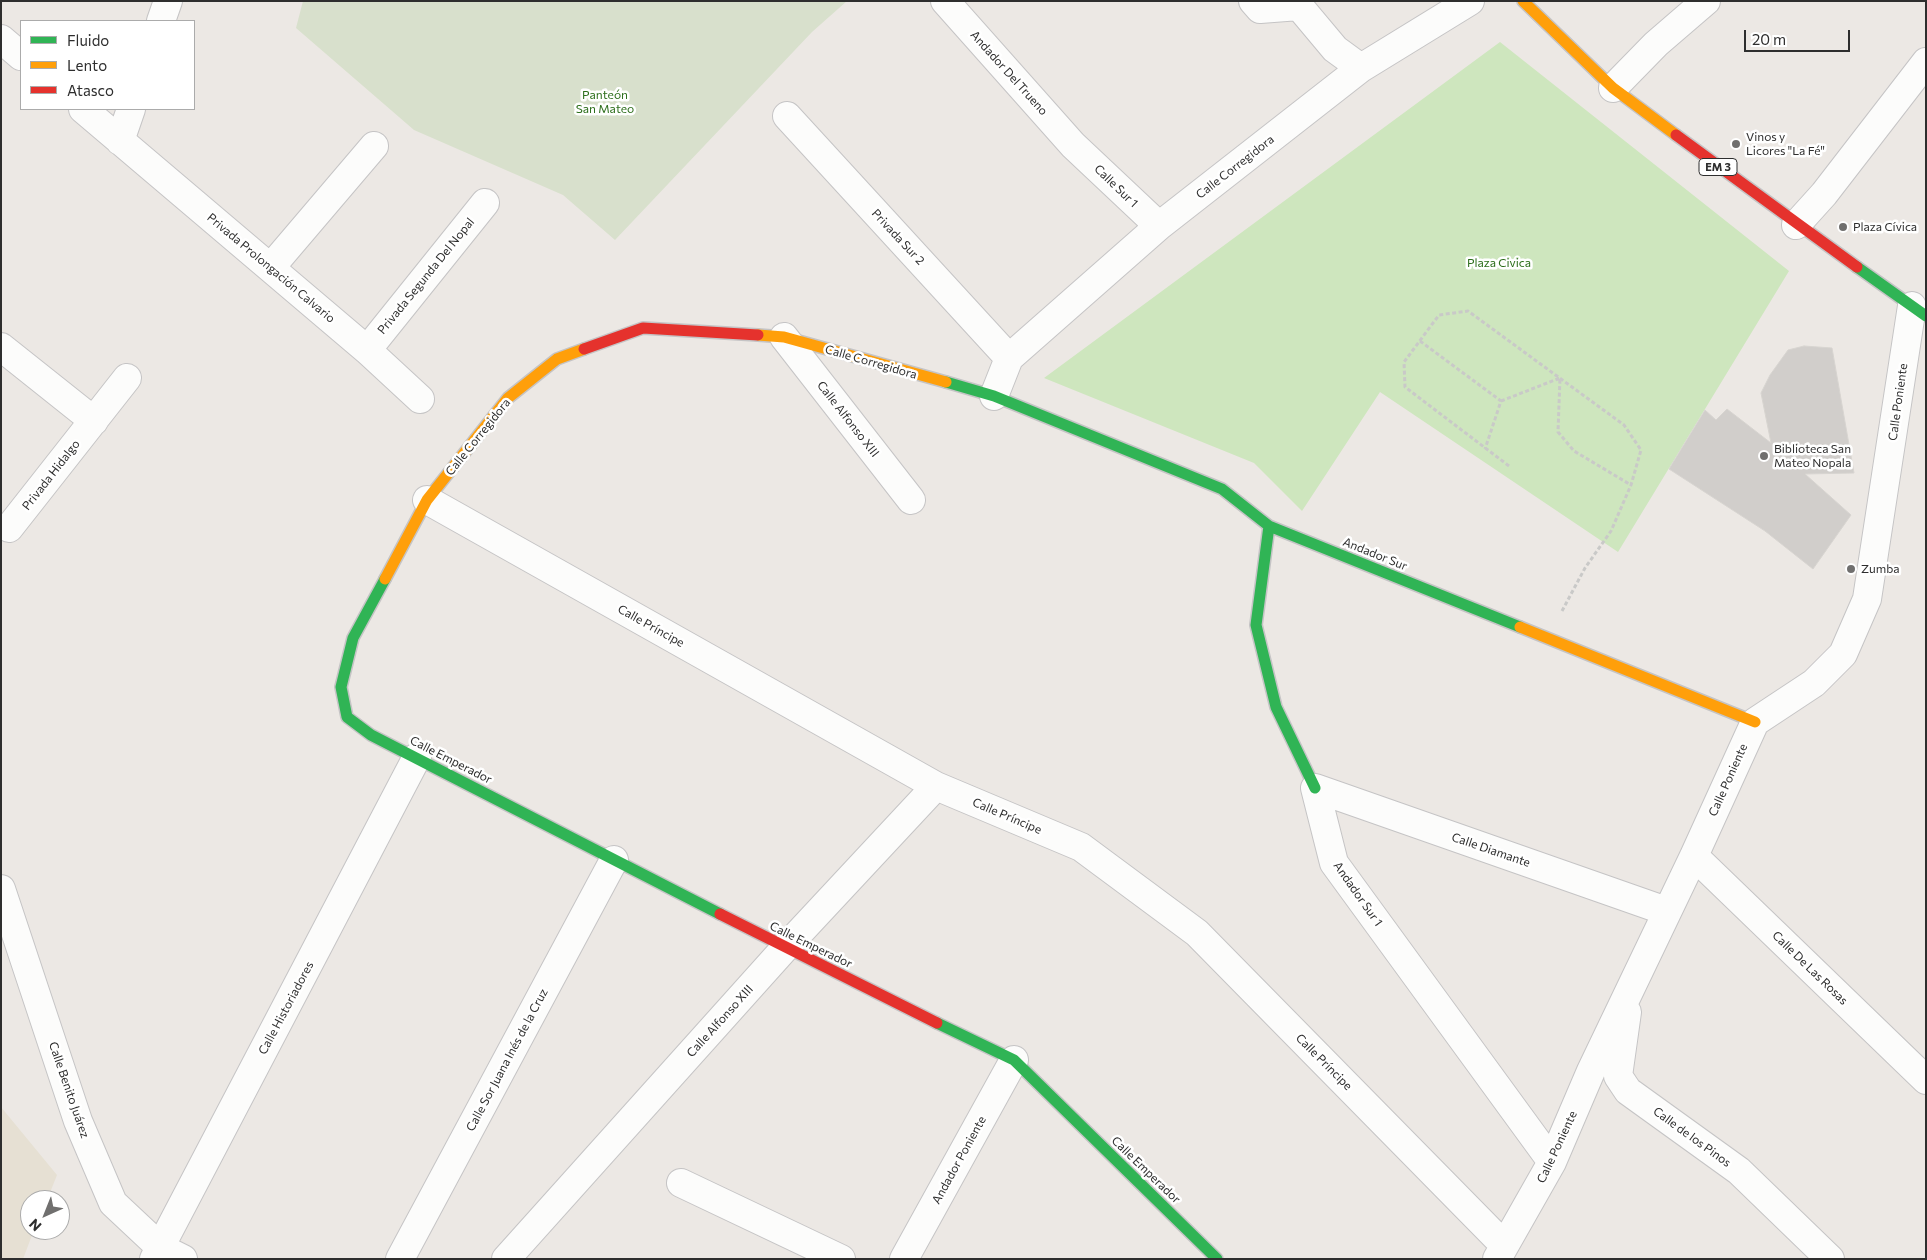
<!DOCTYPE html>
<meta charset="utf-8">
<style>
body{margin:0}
#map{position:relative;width:1927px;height:1260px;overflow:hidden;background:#ece8e4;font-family:Commissioner,sans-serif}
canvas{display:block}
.frame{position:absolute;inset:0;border:2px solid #2e2e2e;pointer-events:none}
.legend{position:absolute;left:20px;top:20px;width:175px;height:90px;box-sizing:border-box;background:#fff;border:1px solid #ababab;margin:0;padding:6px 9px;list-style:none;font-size:15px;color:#2e2e2e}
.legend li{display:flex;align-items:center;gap:10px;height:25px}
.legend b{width:25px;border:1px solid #ababab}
.north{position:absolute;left:20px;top:1190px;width:50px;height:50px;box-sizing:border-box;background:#fff;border:1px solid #ababab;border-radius:50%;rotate:224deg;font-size:14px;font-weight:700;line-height:20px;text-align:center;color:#2e2e2e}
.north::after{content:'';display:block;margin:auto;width:18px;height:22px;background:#706f6e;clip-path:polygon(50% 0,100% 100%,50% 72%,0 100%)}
.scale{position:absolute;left:1744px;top:30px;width:106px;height:22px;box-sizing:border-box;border:2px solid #2e2e2e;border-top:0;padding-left:6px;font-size:15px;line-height:18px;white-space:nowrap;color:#2e2e2e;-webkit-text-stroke:4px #fff;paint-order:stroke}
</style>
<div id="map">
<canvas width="1927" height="1260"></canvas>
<div class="frame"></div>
<ul class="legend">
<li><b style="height:6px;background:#30b455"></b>Fluido</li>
<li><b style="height:6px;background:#ff9f0a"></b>Lento</li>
<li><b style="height:6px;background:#e5322d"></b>Atasco</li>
</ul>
<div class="north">N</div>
<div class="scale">20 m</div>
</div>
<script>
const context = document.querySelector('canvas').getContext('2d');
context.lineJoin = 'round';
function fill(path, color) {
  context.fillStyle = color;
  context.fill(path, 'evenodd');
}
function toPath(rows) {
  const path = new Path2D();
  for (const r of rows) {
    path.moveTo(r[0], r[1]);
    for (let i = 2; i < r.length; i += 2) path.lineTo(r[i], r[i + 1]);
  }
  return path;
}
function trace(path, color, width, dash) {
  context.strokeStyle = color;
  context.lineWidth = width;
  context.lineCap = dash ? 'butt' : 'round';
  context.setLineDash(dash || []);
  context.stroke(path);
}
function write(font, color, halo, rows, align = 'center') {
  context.font = font + ' Commissioner,sans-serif';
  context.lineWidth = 5;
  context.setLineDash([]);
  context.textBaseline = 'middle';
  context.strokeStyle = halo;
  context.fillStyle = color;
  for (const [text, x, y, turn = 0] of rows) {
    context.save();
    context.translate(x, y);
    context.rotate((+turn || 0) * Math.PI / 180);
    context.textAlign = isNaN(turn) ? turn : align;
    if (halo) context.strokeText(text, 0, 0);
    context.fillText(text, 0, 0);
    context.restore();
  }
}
fill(toPath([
 [1,1107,57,1175,47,1200,30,1200,30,1230,34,1230,23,1259,1,1259]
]), '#e6e0d3');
fill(toPath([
 [1500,42,1789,271,1618,552,1380,392,1302,511,1254,463,1044,378]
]), '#cee6be');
fill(toPath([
 [303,1,847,1,812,32,615,240,563,195,414,130,296,28]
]), '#d8e0cc');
const building = toPath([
 [1804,346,1832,348,1854,473,1805,474,1851,515,1813,569,1765,531,1669,469,1705,410,1716,420,1727,409,1771,443,1761,393,1770,375,1788,350,1804,346]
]);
fill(building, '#d1cecb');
trace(building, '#d7d4d0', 1);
const street = toPath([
 [945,1,1073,145,1159,226],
 [1253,1,1260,9,1299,6,1335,49,1361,68],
 [161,21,168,1],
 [1,39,21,56],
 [1613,88,1656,44,1706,1],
 [83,109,367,350,420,399],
 [787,116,1009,358],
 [120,141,131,109],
 [1796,225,1824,194,1926,62],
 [271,267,374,146],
 [784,337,911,500],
 [1,347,94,421],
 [367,350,485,203],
 [994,396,1009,358,1159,226,1361,68,1470,1],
 [427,500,936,786,1081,847,1197,933,1504,1245],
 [9,528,127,378],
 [1315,788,1334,863,1552,1162],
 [1315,788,1666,911],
 [1694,856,1926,1080],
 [1,889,78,1121,113,1203,161,1248,183,1259],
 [1627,1012,1618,1076,1628,1091,1739,1171,1830,1259],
 [681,1183,841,1259],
 [154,1259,417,757],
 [400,1259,614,860],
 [506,1259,785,948,936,786],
 [904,1259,1014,1060],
 [1497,1259,1552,1162,1591,1071,1694,856,1755,722,1814,683,1843,654,1867,599,1912,306]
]);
const fast = toPath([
 [1857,267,1926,316],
 [946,382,994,396,1222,489,1269,526,1520,627],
 [1269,526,1256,625,1276,707,1315,788],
 [385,579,353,638,341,687,347,717,371,735,720,914],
 [937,1023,1014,1060,1217,1259]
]);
const slow = toPath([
 [1523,1,1613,88,1676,135],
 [758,335,784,337,946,382],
 [385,579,427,500,508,398,557,359,584,349],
 [1520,627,1755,722]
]);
const jam = toPath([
 [1676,135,1857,267],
 [584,349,643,328,758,335],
 [720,914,937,1023]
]);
trace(street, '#c5c4c5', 30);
trace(fast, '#c5c4c5', 14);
trace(slow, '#c5c4c5', 14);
trace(jam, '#c5c4c5', 14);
trace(toPath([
 [1420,341,1501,401,1485,449],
 [1501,401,1560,378,1558,432,1574,451,1631,485],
 [1509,466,1405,387,1404,362,1439,315,1468,311,1624,425,1641,450,1631,485,1611,531,1585,568,1562,611]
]), '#c9c9c8', 3, [4, 2.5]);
trace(street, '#fcfcfb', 28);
trace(fast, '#30b455', 11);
trace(slow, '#ff9f0a', 11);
trace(jam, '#e5322d', 11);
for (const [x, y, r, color] of [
 [1736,144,5,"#706f6e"],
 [1843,227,5,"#706f6e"],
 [1764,456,5,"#706f6e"],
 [1851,569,5,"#706f6e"]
]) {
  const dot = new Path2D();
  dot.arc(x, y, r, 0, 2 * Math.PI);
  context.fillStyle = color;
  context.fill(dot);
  trace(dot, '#fff', 2);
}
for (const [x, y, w] of [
 [1718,167,38]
]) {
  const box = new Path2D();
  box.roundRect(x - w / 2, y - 8.5, w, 17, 4);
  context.fillStyle = '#fff';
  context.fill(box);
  trace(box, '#2e2e2e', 1);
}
write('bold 11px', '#2e2e2e', null, [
 ["EM 3",1718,167]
]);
write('12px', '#2e2e2e', '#fff', [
 ["Andador Del Trueno",1009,73,48],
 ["Calle Corregidora",1235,167,-38],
 ["Calle Sur 1",1116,186,44],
 ["Privada Sur 2",898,237,47],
 ["Privada Prolongación Calvario",271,268,40],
 ["Privada Segunda Del Nopal",426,276,-51],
 ["Calle Corregidora",871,362,16],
 ["Calle Poniente",1898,402,-82],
 ["Calle Alfonso XIII",848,419,52],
 ["Calle Corregidora",478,437,-51],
 ["Privada Hidalgo",51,475,-52],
 ["Andador Sur",1375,554,22],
 ["Calle Príncipe",651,626,29],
 ["Calle Emperador",451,760,27],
 ["Calle Poniente",1728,780,-66],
 ["Calle Príncipe",1007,816,23],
 ["Calle Diamante",1491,850,19],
 ["Andador Sur 1",1358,894,55],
 ["Calle Emperador",811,945,26],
 ["Calle De Las Rosas",1810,968,44],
 ["Calle Historiadores",286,1008,-62],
 ["Calle Alfonso XIII",720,1021,-48],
 ["Calle Sor Juana Inés de la Cruz",507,1060,-62],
 ["Calle Príncipe",1324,1062,45],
 ["Calle Benito Juárez",69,1090,71],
 ["Calle de los Pinos",1692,1137,36],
 ["Calle Poniente",1557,1147,-65],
 ["Andador Poniente",959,1160,-61],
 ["Calle Emperador",1146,1170,44]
]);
write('12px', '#2c6e1b', '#fff', [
 ["Panteón",605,95],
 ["San Mateo",605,109],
 ["Plaza Civica",1499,263]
]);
write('12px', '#2e2e2e', '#fff', [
 ["Vinos y",1746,137],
 ["Licores \"La Fé\"",1746,151],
 ["Plaza Cívica",1853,227],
 ["Biblioteca San",1774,449],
 ["Mateo Nopala",1774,463],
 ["Zumba",1861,569]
], 'left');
</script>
